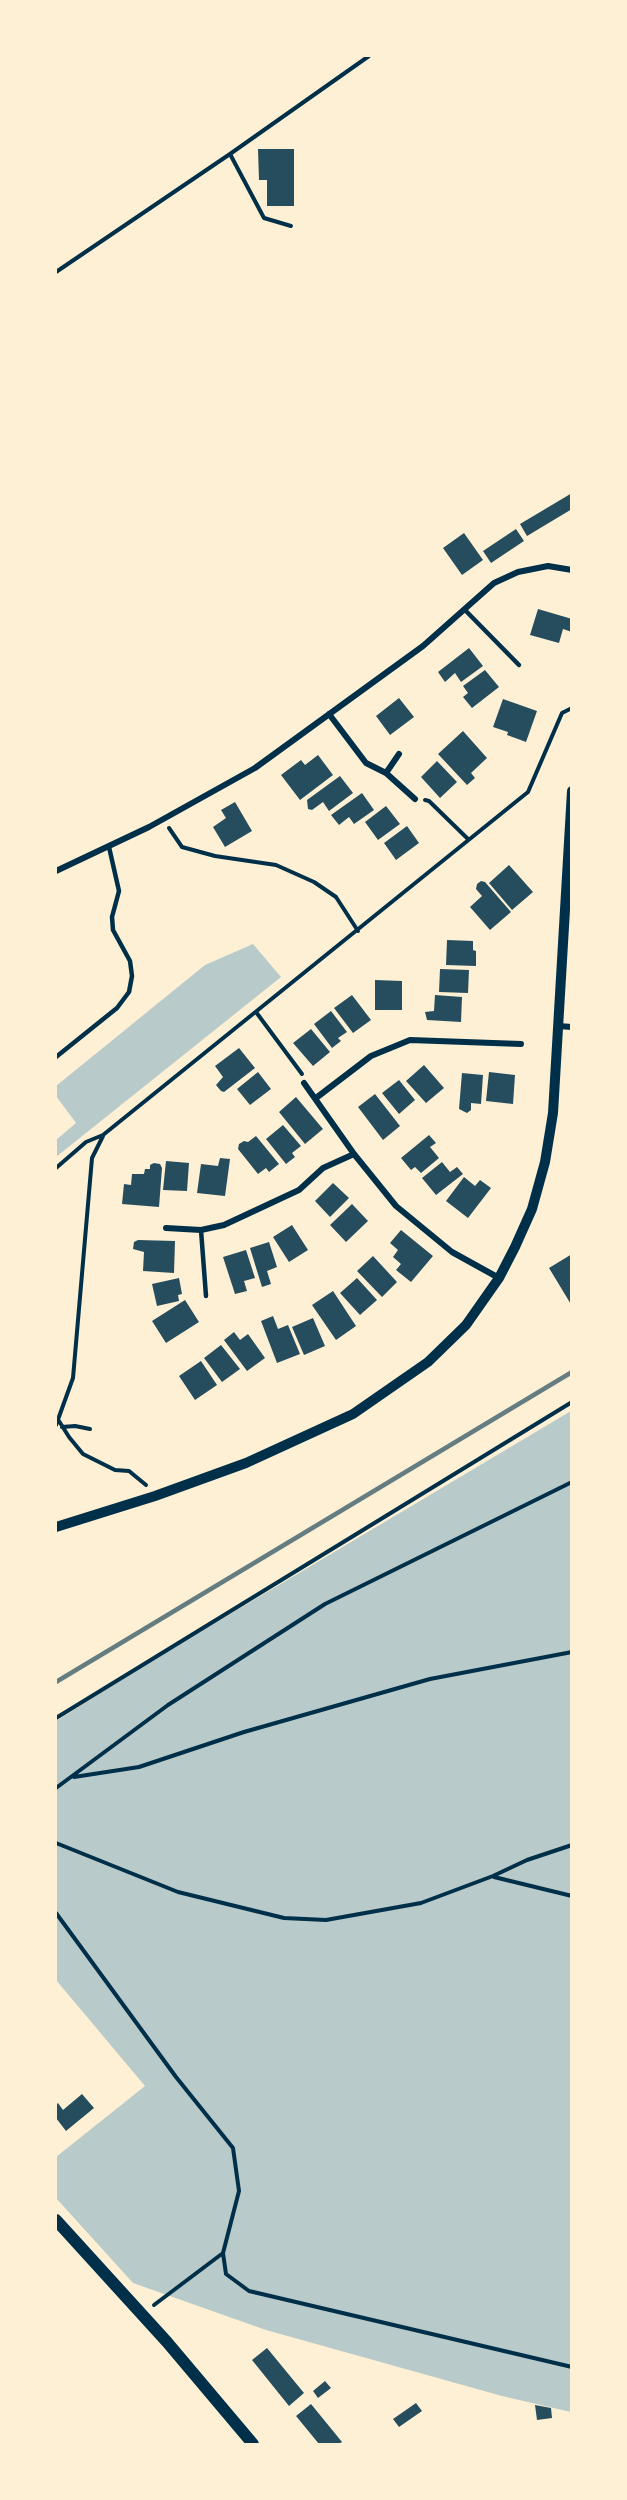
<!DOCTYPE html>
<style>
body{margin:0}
#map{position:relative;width:627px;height:2500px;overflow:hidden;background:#fdf0d5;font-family:Merriweather,serif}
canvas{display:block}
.frame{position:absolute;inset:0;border:57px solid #fdf0d5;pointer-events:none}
</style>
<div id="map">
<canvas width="627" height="2500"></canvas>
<div class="frame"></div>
</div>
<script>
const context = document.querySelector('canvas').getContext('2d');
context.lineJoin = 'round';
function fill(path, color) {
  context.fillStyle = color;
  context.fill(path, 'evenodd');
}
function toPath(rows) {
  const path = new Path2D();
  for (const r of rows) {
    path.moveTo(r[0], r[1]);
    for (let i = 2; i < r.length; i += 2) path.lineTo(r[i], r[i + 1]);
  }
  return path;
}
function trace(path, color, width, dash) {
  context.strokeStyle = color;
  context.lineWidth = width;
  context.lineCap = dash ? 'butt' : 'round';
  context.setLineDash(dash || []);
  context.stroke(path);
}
fill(toPath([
 [253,944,281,977,56,1157,56,1140,76,1123,56,1096,56,1086,205,965],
 [571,1411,571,2412,502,2396,266,2330,133,2283,56,2198,56,2157,145,2086,56,1980,56,1721,173,1648]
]), '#b9caca');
fill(toPath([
 [258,149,294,149,294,206,267,206,267,180,259,180],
 [572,493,572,509,527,536,520,524],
 [516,529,524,541,491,563,483,551],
 [464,533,483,560,462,575,443,548],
 [538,609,572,619,572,632,563,629,559,643,530,635],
 [469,648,483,666,461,682,455,673,445,682,438,672],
 [485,670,499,687,472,708,463,697,468,693,463,686],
 [399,698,414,717,390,735,376,716],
 [503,699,537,711,526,742,507,735,508,732,493,727],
 [463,731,487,758,471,773,475,778,467,785,438,754],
 [318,755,333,775,300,800,281,775,301,760,305,765],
 [437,761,457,782,440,798,421,777],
 [340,776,353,793,329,811,323,802,312,810,308,809,307,800],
 [362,793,374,810,354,824,349,817,339,825,331,815],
 [235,802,252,831,225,847,213,827,226,818,221,810],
 [386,806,400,824,378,840,365,822],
 [407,826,419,843,396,860,384,843],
 [509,865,533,892,512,910,489,883],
 [481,881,485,882,511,912,490,930,470,907,482,896,476,889,477,884],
 [447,940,473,941,473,950,476,951,476,966,446,965],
 [440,969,469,970,468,993,439,992],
 [375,980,402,981,402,1010,375,1010],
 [352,995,371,1020,353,1033,334,1008],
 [435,995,462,997,461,1022,427,1020,425,1012,434,1011],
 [331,1011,347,1032,338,1038,341,1041,332,1048,314,1024],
 [311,1029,330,1052,313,1066,293,1043],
 [239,1048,255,1068,224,1092,221,1091,216,1085,223,1077,215,1066],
 [424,1065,444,1088,426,1103,406,1081],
 [258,1072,271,1089,250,1105,237,1089],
 [489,1072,515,1075,513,1104,486,1101],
 [462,1073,483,1075,481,1104,471,1103,471,1110,467,1113,459,1109],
 [399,1080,415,1100,399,1114,382,1093],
 [375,1094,400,1126,383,1140,358,1107],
 [296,1097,323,1129,305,1144,279,1112],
 [283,1125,301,1146,292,1153,295,1157,286,1164,266,1139],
 [429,1135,436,1143,430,1147,439,1158,421,1173,415,1167,411,1170,401,1158],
 [256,1136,279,1164,269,1172,266,1168,258,1174,238,1149,239,1144,244,1141,248,1142],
 [220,1158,230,1159,225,1196,197,1193,201,1164,218,1166],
 [166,1161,189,1163,187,1191,163,1190],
 [442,1162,450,1172,457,1167,463,1174,436,1195,422,1178],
 [154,1163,160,1164,162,1168,159,1207,122,1204,124,1184,131,1185,132,1174,144,1174,145,1169,150,1169,150,1165],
 [464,1177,475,1186,480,1180,491,1188,468,1218,446,1201],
 [333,1183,349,1198,330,1217,315,1201],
 [352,1204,368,1221,346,1242,330,1225],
 [292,1225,308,1250,289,1262,273,1237],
 [401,1230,433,1256,411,1282,396,1270,401,1264,393,1257,398,1250,390,1243],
 [138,1240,175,1241,174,1273,143,1271,144,1252,133,1249,134,1242],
 [269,1242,277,1267,267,1271,271,1284,262,1287,250,1248],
 [246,1250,255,1278,244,1281,247,1291,235,1294,223,1257],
 [572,1254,572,1306,549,1268],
 [373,1256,397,1282,382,1297,357,1271],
 [179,1278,182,1294,178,1295,179,1301,157,1306,152,1284],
 [357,1278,377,1300,360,1315,340,1293],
 [333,1291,356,1326,336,1340,312,1305],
 [185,1300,199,1322,166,1343,152,1321],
 [273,1316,278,1329,288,1325,300,1354,277,1363,261,1321],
 [313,1318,325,1346,304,1355,292,1327],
 [234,1332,240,1340,248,1334,265,1358,247,1371,224,1340],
 [221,1345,240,1369,222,1382,204,1358],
 [201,1361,217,1385,195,1400,179,1376],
 [82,2094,94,2108,66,2131,56,2118,56,2105,58,2103,63,2110],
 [267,2348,304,2393,289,2406,252,2360],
 [325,2381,331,2388,318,2398,313,2391],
 [416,2403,422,2411,399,2427,393,2419],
 [311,2404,342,2442,339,2444,319,2444,296,2416],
 [535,2405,551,2408,552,2418,537,2420]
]), '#264d5e');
trace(toPath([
 [230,154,264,218,291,226],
 [56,272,230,154,369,56],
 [425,800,429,801,468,839],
 [169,828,182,847,215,856,276,865,314,882,336,897,358,931],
 [256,1012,302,1074],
 [56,1168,86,1142,103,1135,528,792,562,713,572,708],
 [59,1421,69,1437,83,1454,115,1470,129,1471,146,1485],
 [56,1425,73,1378,92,1158,103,1136],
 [62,1427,75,1426,90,1429],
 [56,1718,572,1402],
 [74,1777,139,1767,244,1732,430,1679,572,1652],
 [56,1788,168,1705,325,1604,572,1482],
 [56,1843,178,1892,284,1918,326,1920,421,1903,493,1876,527,1860,572,1845],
 [494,1877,572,1896],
 [56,1913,176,2077,233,2148,239,2191,223,2253,226,2274,249,2291,572,2367],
 [154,2305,223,2253]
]), '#003049', 4);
trace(toPath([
 [464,609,519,665],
 [56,1057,117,1008,129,992,132,976,130,961,113,930,112,917,119,891,109,847],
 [201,1230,206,1296]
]), '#003049', 4.5);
trace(toPath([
 [329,714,366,763,386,773,415,799],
 [386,773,399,754],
 [56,871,149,827,255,768,423,646,494,583,518,572,548,566,572,570],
 [558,1026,572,1027],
 [304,1083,354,1154,396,1206,452,1252,499,1278],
 [316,1098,371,1056,410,1040,521,1044],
 [166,1228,201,1230,224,1225,299,1190,323,1168,354,1154]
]), '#003049', 6);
trace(toPath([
 [56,1527,155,1496,246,1463,353,1414,428,1362,466,1325,499,1278,515,1247,532,1209,545,1162,553,1113,572,791]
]), '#003049', 10);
trace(toPath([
 [56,2220,167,2342,253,2444]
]), '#003049', 12);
trace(toPath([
 [56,1682,572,1372]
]), '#657d81', 4.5);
</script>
